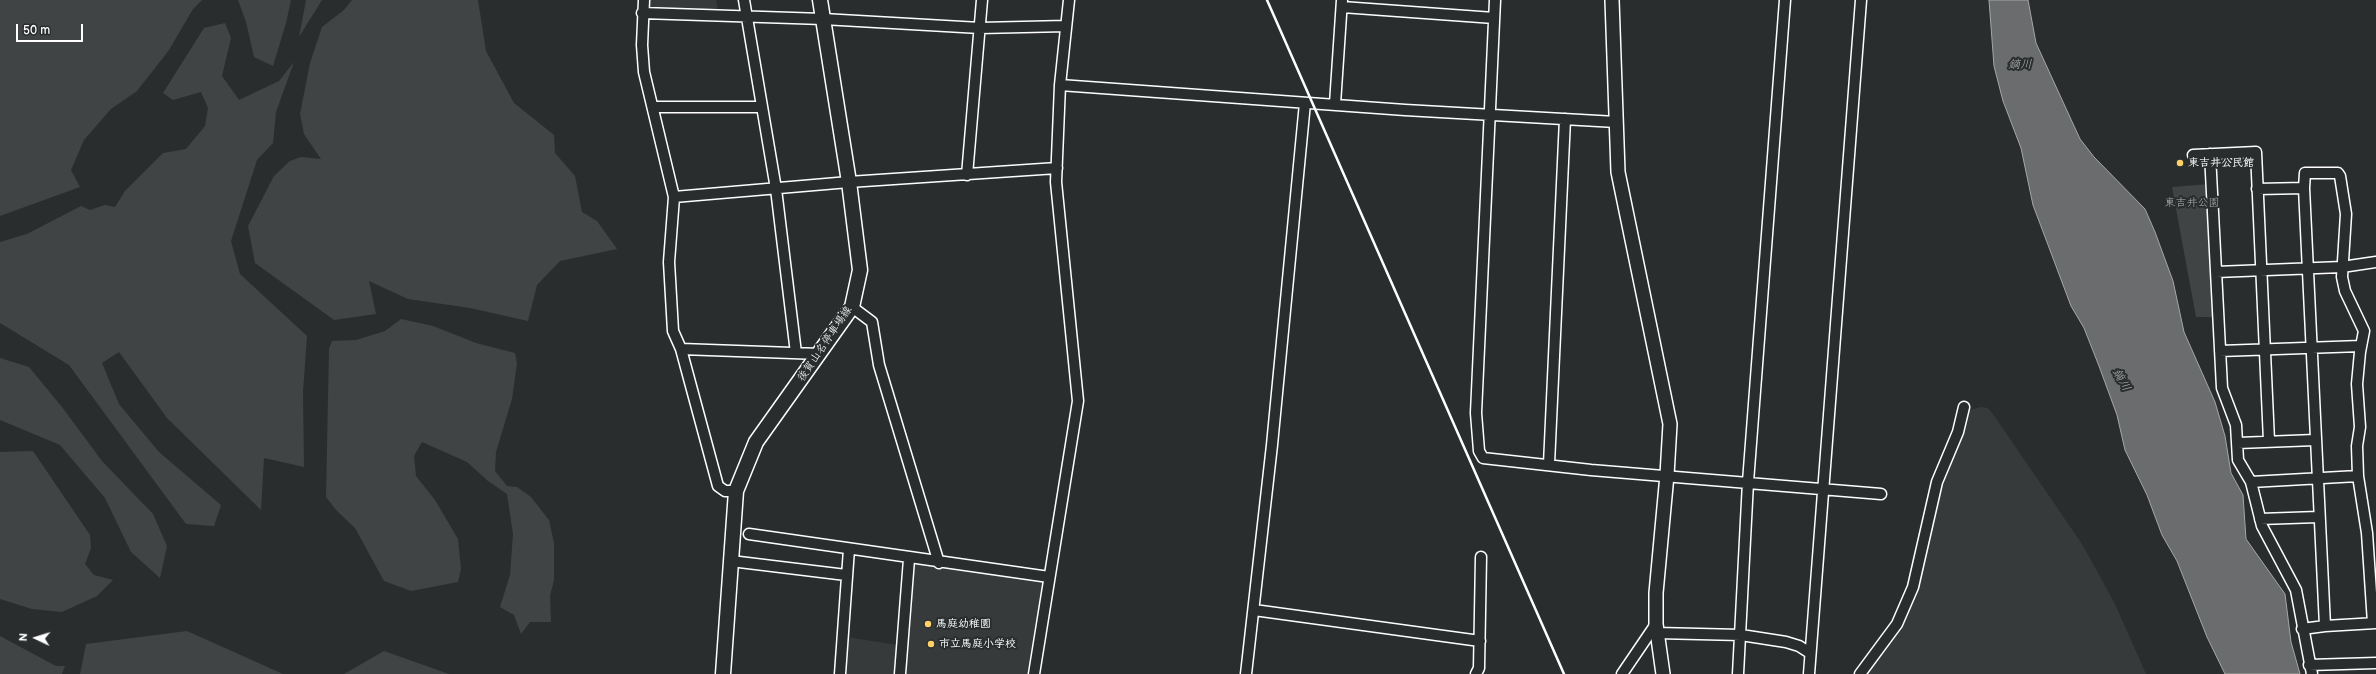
<!DOCTYPE html>
<meta charset="utf-8">
<style>
body{margin:0}
#map{position:relative;width:2376px;height:674px;overflow:hidden;background:#2a2d2e;font-family:"Balsamiq Sans",sans-serif}
canvas{display:block}
.north{position:absolute;left:16px;top:618px;width:40px;height:40px;-webkit-text-stroke:3px #2a2d2e;paint-order:stroke;rotate:274deg;font-size:11px;font-weight:700;line-height:16px;text-align:center;color:#fff}
.north::after{content:'';display:block;margin:auto;width:14px;height:18px;background:#fff;clip-path:polygon(50% 0,100% 100%,50% 72%,0 100%)}
.scale{position:absolute;left:16px;top:24px;width:67px;height:18px;box-sizing:border-box;border:2px solid #fff;border-top:0;padding-left:5px;font-size:12px;line-height:14px;white-space:nowrap;color:#fff;-webkit-text-stroke:3px #2a2d2e;paint-order:stroke}
</style>
<div id="map">
<canvas width="2376" height="674"></canvas>
<div class="north">N</div>
<div class="scale">50 m</div>
</div>
<script>
const context = document.querySelector('canvas').getContext('2d');
context.lineJoin = 'round';
function fill(path, color) {
  context.fillStyle = color;
  context.fill(path, 'evenodd');
}
function toPath(rows) {
  const path = new Path2D();
  for (const r of rows) {
    path.moveTo(r[0], r[1]);
    for (let i = 2; i < r.length; i += 2) path.lineTo(r[i], r[i + 1]);
  }
  return path;
}
function trace(path, color, width, dash) {
  context.strokeStyle = color;
  context.lineWidth = width;
  context.lineCap = dash ? 'butt' : 'round';
  context.setLineDash(dash || []);
  context.stroke(path);
}
function write(font, color, halo, rows, align = 'center') {
  context.font = font + ' "Balsamiq Sans","Klee One",sans-serif';
  context.lineWidth = 4;
  context.setLineDash([]);
  context.textBaseline = 'middle';
  context.strokeStyle = halo;
  context.fillStyle = color;
  for (const [text, x, y, turn = 0] of rows) {
    context.save();
    context.translate(x, y);
    context.rotate((+turn || 0) * Math.PI / 180);
    context.textAlign = isNaN(turn) ? turn : align;
    if (halo) context.strokeText(text, 0, 0);
    context.fillText(text, 0, 0);
    context.restore();
  }
}
fill(toPath([
 [649,0,716,0,718,12,647,11],
 [1981,407,1988,408,1995,417,2082,544,2114,602,2146,674,1865,674,1899,626,1939,482,1965,411],
 [915,564,1043,579,1027,674,903,674,912,566],
 [846,637,898,645,896,674,844,674]
]), '#373a3b');
fill(toPath([
 [0,0,202,0,193,9,169,50,137,91,111,109,84,140,71,170,80,187,0,216],
 [238,0,291,0,286,23,273,66,254,57,246,22],
 [306,0,322,0,299,37],
 [352,0,478,0,486,51,514,103,554,135,555,153,575,176,582,212,597,221,617,249,560,261,537,285,528,321,470,308,408,299,369,281,376,314,334,320,255,263,248,226,274,176,290,161,301,157,321,159,304,134,300,114,310,63,322,27,344,10],
 [225,23,231,38,222,76,239,100,279,81,294,62,276,112,273,143,257,160,231,241,240,274,307,336,303,392,304,467,264,458,261,510,167,418,119,352,102,363,119,404,159,452,221,505,214,526,186,524,69,365,0,323,0,242,27,234,81,206,90,210,105,205,115,207,125,191,163,153,186,149,205,126,208,108,201,92,173,100,163,93,204,28],
 [2209,184,2214,317,2196,317,2172,187],
 [401,319,433,326,476,343,515,353,517,363,512,399,496,452,495,471,507,486,517,487,531,497,549,520,554,543,554,580,550,596,551,622,530,622,521,634,514,615,500,607,510,575,513,534,507,494,488,481,467,462,422,442,414,456,416,476,435,500,458,539,461,569,458,582,411,591,384,581,355,528,336,510,326,497,329,349,332,341,356,340,385,331],
 [0,358,29,367,62,407,102,461,153,514,167,546,160,578,131,552,105,498,60,445,0,420],
 [33,451,90,535,91,548,85,564,94,575,113,580,97,596,62,612,32,609,0,599,0,452],
 [187,631,283,674,80,674,86,644],
 [0,636,56,666,65,666,62,674,0,674],
 [384,651,449,674,344,674]
]), '#414445');
const water = toPath([
 [1989,0,2028,0,2036,43,2080,139,2094,157,2145,209,2155,232,2173,281,2184,332,2215,402,2225,436,2231,473,2243,495,2246,539,2285,594,2291,642,2300,674,2225,674,2207,637,2177,561,2162,535,2147,495,2125,450,2117,415,2099,366,2084,328,2071,306,2033,205,2021,148,2003,101,1994,66,1989,0]
]);
fill(water, '#6a6c6d');
trace(water, '#a6a7a7', 1);
const minor = toPath([
 [644,0,642,45,644,72,674,197,669,262,673,331,681,349,718,486,725,491,736,491],
 [744,0,776,189,796,353],
 [1495,0,1476,413,1479,451,1483,458,1591,470,1881,494],
 [1342,7,1494,18],
 [642,13,823,19,980,28,1066,26],
 [1060,85,1405,110,1616,122],
 [1335,104,1342,0],
 [653,107,762,107],
 [2210,154,2222,388,2236,425,2238,460,2251,482,2262,526,2296,590,2312,674],
 [2193,155,2256,152,2269,441],
 [967,175,982,0],
 [2257,189,2304,188],
 [674,197,849,182,1057,168],
 [2216,272,2342,267,2376,262],
 [852,307,872,322,879,365,939,563],
 [681,349,820,354],
 [2220,351,2361,346],
 [2238,443,2315,440],
 [1549,464,1565,119],
 [2251,482,2358,476],
 [2260,519,2318,517],
 [749,534,1049,577],
 [731,561,846,575],
 [1254,610,1480,641],
 [2325,626,2304,188,2305,173,2338,173,2340,176,2346,214,2342,277,2345,291,2364,331,2360,352,2357,384,2360,427,2357,446,2358,476,2367,533,2373,623],
 [2302,629,2325,626,2376,623],
 [1657,633,1741,635,1786,642,1799,646,1810,653],
 [2309,665,2376,663],
 [840,674,849,549],
 [900,674,909,559],
 [1034,674,1078,401,1056,182,1060,85,1069,0],
 [1246,674,1272,445,1305,103],
 [1476,674,1479,668,1481,557],
 [1622,674,1656,624],
 [1738,674,1748,482,1785,0],
 [1809,674,1861,0],
 [1860,674,1897,624,1913,587,1937,482,1958,432,1964,407]
]);
const tertiary = toPath([
 [1612,0,1618,172,1670,424,1667,475,1656,593,1656,624,1663,674]
]);
const secondary = toPath([
 [723,674,736,491,756,442,852,307,860,270,849,182,820,0]
]);
trace(minor, '#fff', 13);
trace(tertiary, '#fff', 16);
trace(secondary, '#fff', 17);
trace(minor, '#2a2d2e', 10);
trace(tertiary, '#2a2d2e', 13);
trace(secondary, '#2a2d2e', 14);
trace(toPath([
 [1267,0,1564,674]
]), '#fff', 2.5);
for (const [x, y, r, color] of [
 [2180,163,4,"#ffd166"],
 [928,624,4,"#ffd166"],
 [931,644,4,"#ffd166"]
]) {
  const dot = new Path2D();
  dot.arc(x, y, r, 0, 2 * Math.PI);
  context.fillStyle = color;
  context.fill(dot);
  trace(dot, '#2a2d2e', 1.5);
}
write('bold 11px', '#fff', '#2a2d2e', [
 ["東吉井公民館",2188,163],
 ["馬庭幼稚園",936,624],
 ["市立馬庭小学校",939,644]
], 'left');
write('11px', '#b3b4b5', '#2a2d2e', [
 ["東吉井公園",2192,203]
]);
write('11px', '#fff', '#2a2d2e', [
 ["後賀山名停車場線",825,344,-56]
]);
write('italic 12px', '#b4b6b6', '#2a2d2e', [
 ["鏑川",2020,65],
 ["鏑川",2121,380,61]
]);
</script>
